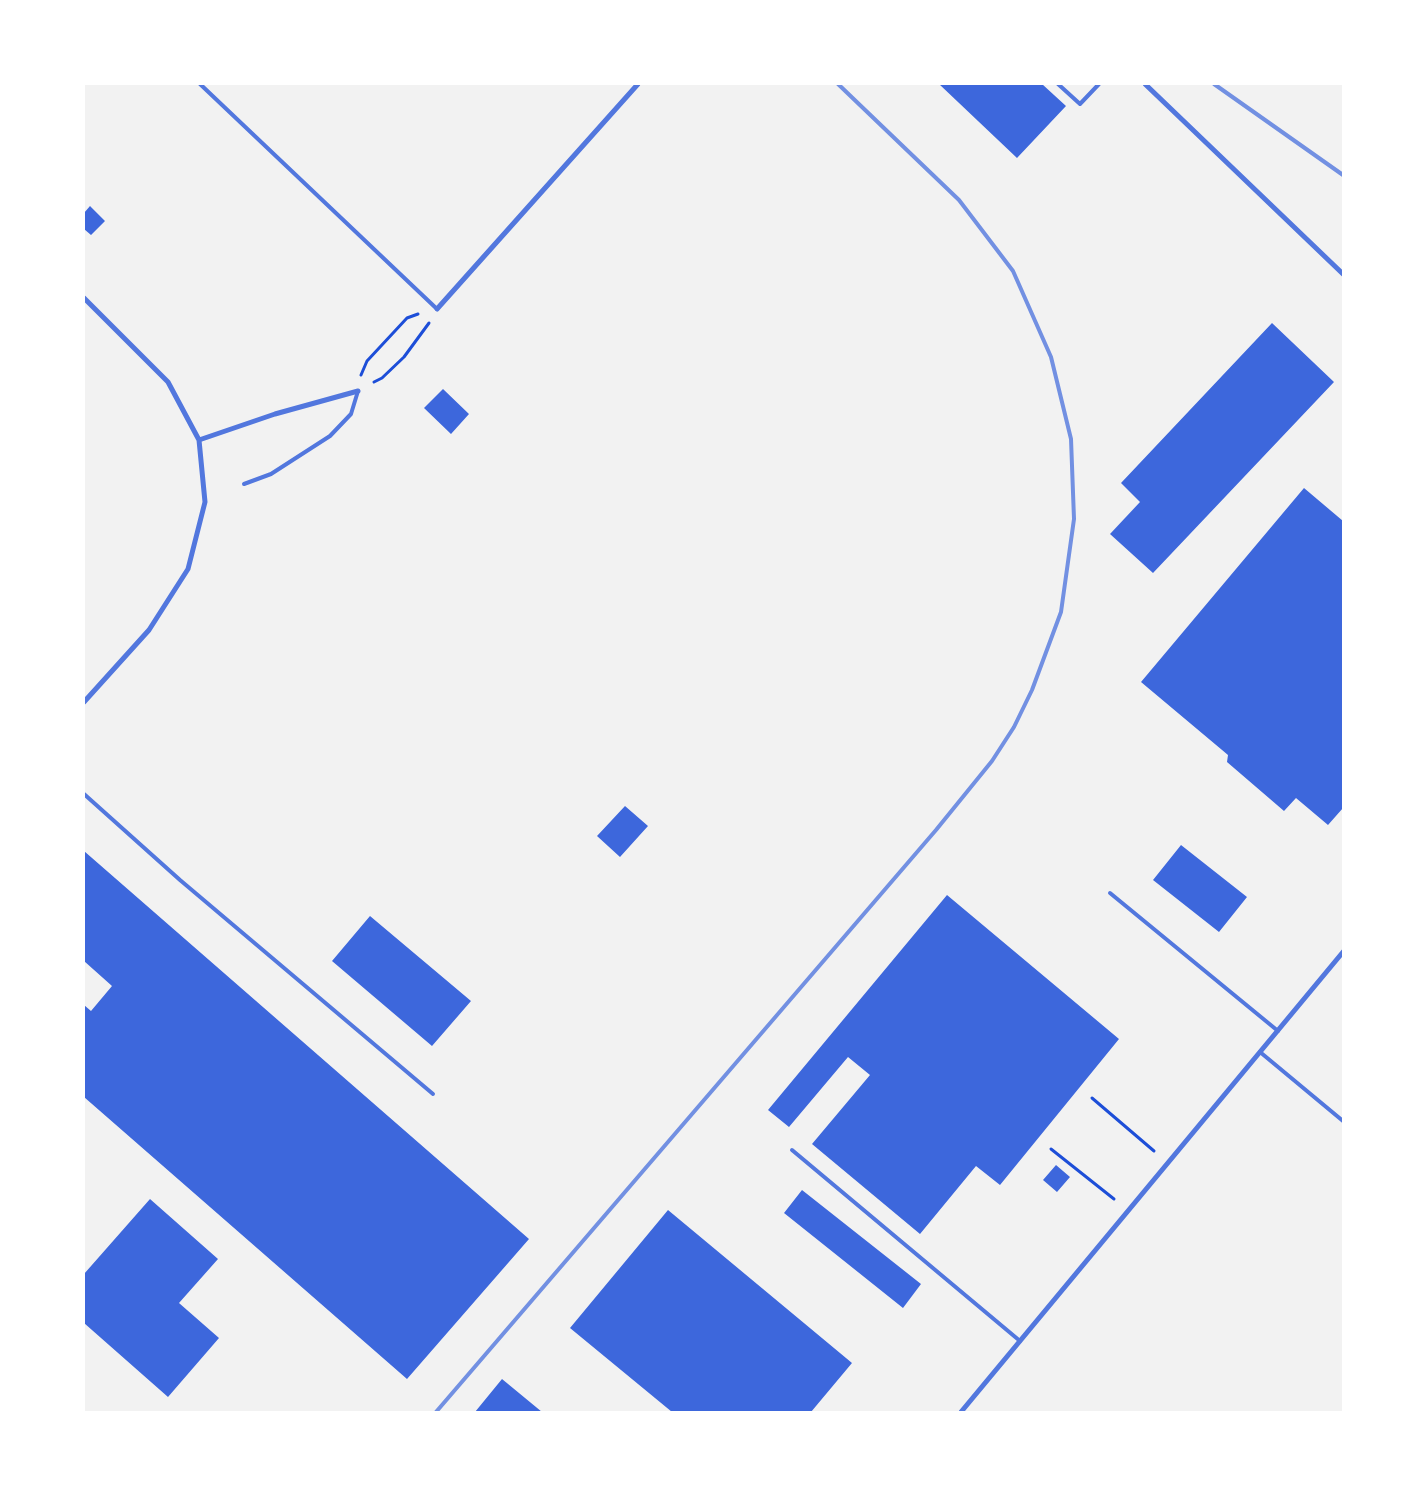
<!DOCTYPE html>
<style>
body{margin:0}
#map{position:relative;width:1427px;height:1496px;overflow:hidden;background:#f2f2f2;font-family:"Titillium Web",sans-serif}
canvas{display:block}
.frame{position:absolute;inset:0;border:85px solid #fff;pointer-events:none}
</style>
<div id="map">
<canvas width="1427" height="1496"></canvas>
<div class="frame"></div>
</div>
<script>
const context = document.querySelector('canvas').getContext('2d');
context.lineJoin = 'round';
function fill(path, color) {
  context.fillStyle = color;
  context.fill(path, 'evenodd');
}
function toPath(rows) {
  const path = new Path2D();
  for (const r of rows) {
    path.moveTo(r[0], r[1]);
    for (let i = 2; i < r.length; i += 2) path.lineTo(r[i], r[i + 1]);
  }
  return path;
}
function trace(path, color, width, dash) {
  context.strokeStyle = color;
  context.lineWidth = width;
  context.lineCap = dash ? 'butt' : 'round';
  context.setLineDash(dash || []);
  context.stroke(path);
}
fill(toPath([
 [939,84,1042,84,1066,106,1017,158],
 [90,206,105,221,91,235,84,229,84,213],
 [1272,323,1334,382,1153,573,1110,534,1140,502,1121,483],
 [443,389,469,414,451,434,424,408],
 [1304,488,1343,521,1343,808,1328,825,1296,798,1284,811,1227,762,1228,755,1141,682],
 [625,806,648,826,620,857,597,836],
 [1181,845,1247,897,1219,932,1153,880],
 [84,851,529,1239,407,1379,84,1097,84,1005,91,1011,112,986,84,961],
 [947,895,1119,1039,1000,1185,976,1166,920,1234,812,1144,870,1075,848,1057,789,1127,768,1110],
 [370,916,471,1001,432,1046,332,961],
 [1056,1165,1070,1177,1057,1192,1043,1180],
 [802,1190,921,1284,903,1308,784,1213],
 [150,1199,218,1259,179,1303,219,1338,168,1397,84,1323,84,1274],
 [668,1210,852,1363,811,1412,672,1412,570,1328],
 [502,1379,542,1412,475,1412]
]), '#3d67dc');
trace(toPath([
 [361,375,367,361,407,318,418,314],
 [374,382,382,378,404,357,429,323],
 [1092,1098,1154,1151],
 [1051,1149,1114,1199]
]), '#1d4ed8', 3);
trace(toPath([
 [200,84,437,309],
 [1058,84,1080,104,1099,84],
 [244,484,271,474,330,436,351,414,358,391],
 [84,794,180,880,433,1094],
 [1110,893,1278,1031],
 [1260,1052,1343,1121],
 [792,1150,1020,1341]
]), '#5277de', 4);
trace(toPath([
 [1145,84,1343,274],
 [84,298,168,382,199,440,205,502,188,569,149,630,84,702],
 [437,309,638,84],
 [199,440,275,414,358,391],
 [961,1412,1343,952]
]), '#5277de', 5);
trace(toPath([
 [1214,84,1343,175],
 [436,1412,936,830,992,761,1014,727,1032,690,1061,612,1074,519,1071,439,1051,357,1013,271,959,200,838,84]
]), '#7290e2', 4);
</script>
